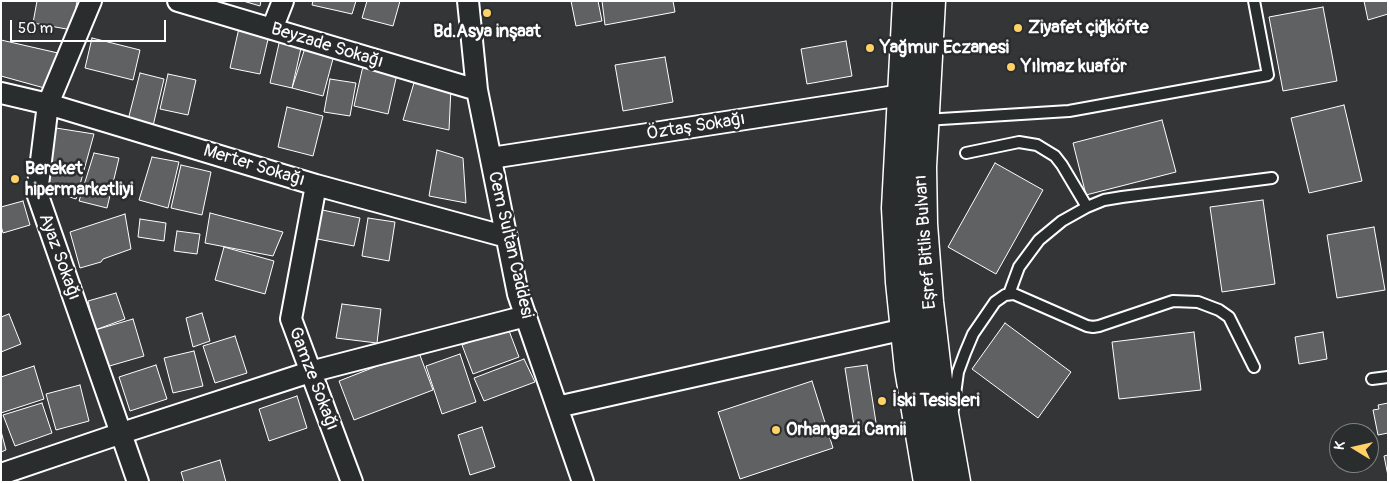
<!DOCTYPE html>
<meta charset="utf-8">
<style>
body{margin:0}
#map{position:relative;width:1389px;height:483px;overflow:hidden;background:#333536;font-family:Pangolin,sans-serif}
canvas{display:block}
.frame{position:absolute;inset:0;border:2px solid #fff;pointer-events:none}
.north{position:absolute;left:1329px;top:423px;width:50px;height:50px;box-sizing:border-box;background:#2a2d2e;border:1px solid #7f8182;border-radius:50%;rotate:279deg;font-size:14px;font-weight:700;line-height:20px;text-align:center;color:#fff}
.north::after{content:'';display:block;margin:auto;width:18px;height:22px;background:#ffd166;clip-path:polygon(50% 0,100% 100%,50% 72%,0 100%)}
.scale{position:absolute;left:10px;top:20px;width:156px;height:22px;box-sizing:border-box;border:2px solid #fff;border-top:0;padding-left:6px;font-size:15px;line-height:18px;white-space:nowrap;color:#fff;-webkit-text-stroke:4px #2a2d2e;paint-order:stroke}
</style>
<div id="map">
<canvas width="1389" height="483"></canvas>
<div class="frame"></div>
<div class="north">K</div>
<div class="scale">50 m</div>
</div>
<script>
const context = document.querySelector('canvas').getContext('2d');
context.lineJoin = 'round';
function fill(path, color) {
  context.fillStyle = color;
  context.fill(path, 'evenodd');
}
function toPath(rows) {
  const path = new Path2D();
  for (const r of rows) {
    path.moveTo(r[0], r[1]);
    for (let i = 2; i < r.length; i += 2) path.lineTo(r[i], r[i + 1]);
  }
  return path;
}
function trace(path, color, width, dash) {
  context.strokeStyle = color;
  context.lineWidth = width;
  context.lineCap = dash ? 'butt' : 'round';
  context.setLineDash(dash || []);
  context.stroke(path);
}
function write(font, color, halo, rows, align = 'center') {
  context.font = font + ' Pangolin,sans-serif';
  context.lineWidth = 5;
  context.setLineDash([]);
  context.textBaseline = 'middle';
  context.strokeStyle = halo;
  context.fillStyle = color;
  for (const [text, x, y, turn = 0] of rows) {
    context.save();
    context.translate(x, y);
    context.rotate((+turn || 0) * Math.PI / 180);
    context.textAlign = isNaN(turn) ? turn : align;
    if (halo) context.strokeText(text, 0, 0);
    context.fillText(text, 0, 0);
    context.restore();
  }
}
const building = toPath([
 [37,1,77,1,72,30,33,23,37,1],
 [243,1,261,1,260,6,243,1],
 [313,1,356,1,352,14,312,5,313,1],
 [367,1,400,1,393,26,362,18,367,1],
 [571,1,598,1,602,21,576,26,571,1],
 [602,1,673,1,675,12,605,25,602,1],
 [1364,1,1388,1,1388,14,1368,20,1364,1],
 [1323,7,1337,81,1283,91,1269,17,1323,7],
 [239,28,269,35,260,74,230,68,239,28],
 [92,38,140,50,133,80,85,68,92,38],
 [280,39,302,44,292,88,270,83,280,39],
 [1,40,58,53,48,89,1,76,1,40],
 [846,41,852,76,807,84,801,49,846,41],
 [305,48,334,55,323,96,292,88,305,48],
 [665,57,673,102,623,111,615,65,665,57],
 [363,66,397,74,388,114,354,106,363,66],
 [140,73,164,79,153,126,128,120,140,73],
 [168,74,196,80,188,115,160,109,168,74],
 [416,76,451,88,449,130,403,120,416,76],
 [330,79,356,83,350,116,324,112,330,79],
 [1344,105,1362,181,1309,193,1291,118,1344,105],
 [287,107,323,116,313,156,278,147,287,107],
 [1162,120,1176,172,1086,195,1073,143,1162,120],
 [56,128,94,134,76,199,42,188,56,128],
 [437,150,463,158,466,203,429,196,437,150],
 [94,153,119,158,107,208,79,201,94,153],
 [152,157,179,162,168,208,139,200,152,157],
 [995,163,1043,190,996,274,948,247,995,163],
 [181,165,211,172,202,215,171,208,181,165],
 [1263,200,1275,284,1222,292,1210,207,1263,200],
 [23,201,30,225,3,233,1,226,1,207,23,201],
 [313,208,360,218,354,246,307,237,313,208],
 [210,213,283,232,273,256,205,243,210,213],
 [125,214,131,249,103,259,101,262,80,268,70,232,125,214],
 [368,218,395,222,389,261,362,256,368,218],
 [140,219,166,223,164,241,138,237,140,219],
 [1374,227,1385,290,1337,298,1327,235,1374,227],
 [177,231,200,234,197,254,174,251,177,231],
 [224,247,274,261,265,294,215,280,224,247],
 [116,293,125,319,95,330,88,301,116,293],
 [342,304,381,309,377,343,336,338,342,304],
 [202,313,210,341,193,347,186,318,202,313],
 [9,314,21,344,1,352,1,317,9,314],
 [133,319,144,356,106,367,95,330,133,319],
 [1005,323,1071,372,1038,418,972,369,1005,323],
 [508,328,519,357,473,374,462,345,508,328],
 [1194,332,1201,390,1119,399,1112,342,1194,332],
 [1323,332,1327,359,1299,364,1295,337,1323,332],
 [235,336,247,373,215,383,203,346,235,336],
 [418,350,433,390,354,420,339,381,418,350],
 [194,351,203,386,173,393,164,358,194,351],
 [460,354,476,402,442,414,426,366,460,354],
 [524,359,535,382,484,401,474,378,524,359],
 [156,365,167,399,130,411,119,377,156,365],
 [867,365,877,429,855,432,845,368,867,365],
 [34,366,44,399,1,413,1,377,34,366],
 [812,381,833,448,740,479,718,412,812,381],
 [80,385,89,421,56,430,46,394,80,385],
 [297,396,307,428,269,441,259,409,297,396],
 [42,403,52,433,15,446,3,415,42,403],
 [1388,403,1388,433,1378,435,1373,410,1379,409,1378,405,1388,403],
 [482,427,495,467,470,475,458,435,482,427],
 [1,431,6,450,1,452,1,431],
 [1388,455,1388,476,1384,456,1388,455],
 [220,460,226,482,184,482,181,472,220,460]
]);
fill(building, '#5f6162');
trace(building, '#fff', 1);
const lane = toPath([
 [925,120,1069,111,1268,75,1254,1],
 [966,153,1019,142,1037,145,1055,156,1062,165,1087,207],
 [1009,294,1019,267,1039,240,1062,221,1087,207,1104,200,1122,197,1272,178],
 [1372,379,1388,377],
 [953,409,958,372,965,353,973,334,995,302,1005,295,1014,294,1087,326,1093,327,1099,326,1173,301,1198,302,1219,310,1229,317,1254,367]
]);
const street = toPath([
 [91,1,48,104,37,193,138,482],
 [178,1,477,90],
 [468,1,477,90,518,294,583,482],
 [272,29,283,1],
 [1,93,48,104,316,185,507,237],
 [491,158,902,95],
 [316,185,291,319,352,482],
 [557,407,905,329],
 [1,474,122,433,310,372,526,316]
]);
const primary = toPath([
 [907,1,896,208,900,282,909,369,928,482],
 [931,1,922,167,923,224,929,302,938,380,956,482]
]);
trace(lane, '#fff', 14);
trace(street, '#fff', 24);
trace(primary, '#fff', 31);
trace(lane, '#2a2d2e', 10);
trace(street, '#2a2d2e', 20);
trace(primary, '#2a2d2e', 28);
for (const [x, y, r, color] of [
 [487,13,5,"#ffd166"],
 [1018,28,5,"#ffd166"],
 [870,48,5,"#ffd166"],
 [1011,67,5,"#ffd166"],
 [15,179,5,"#ffd166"],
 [882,401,5,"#ffd166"],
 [776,430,5,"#ffd166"]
]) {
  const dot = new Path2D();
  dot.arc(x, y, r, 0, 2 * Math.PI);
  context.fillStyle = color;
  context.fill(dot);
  trace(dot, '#2a2d2e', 2);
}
write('bold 18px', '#fff', '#2a2d2e', [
 ["Ziyafet çiğköfte",1028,28],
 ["Bd.Asya inşaat",487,32,"center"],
 ["Yağmur Eczanesi",880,48],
 ["Yılmaz kuaför",1021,67],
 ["Bereket",25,169],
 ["hipermarketliyi",25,190],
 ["İski Tesisleri",892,401],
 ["Orhangazi Camii",786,430]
], 'left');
write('18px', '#fff', '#2a2d2e', [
 ["Beyzade Sokağı",327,46,17],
 ["Öztaş Sokağı",696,127,-9],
 ["Merter Sokağı",254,166,17],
 ["Eşref Bitlis Bulvarı",926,242,-94],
 ["Cem Sultan Caddesi",510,245,77],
 ["Ayaz Sokağı",59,257,70],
 ["Gamze Sokağı",313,379,69]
]);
</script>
